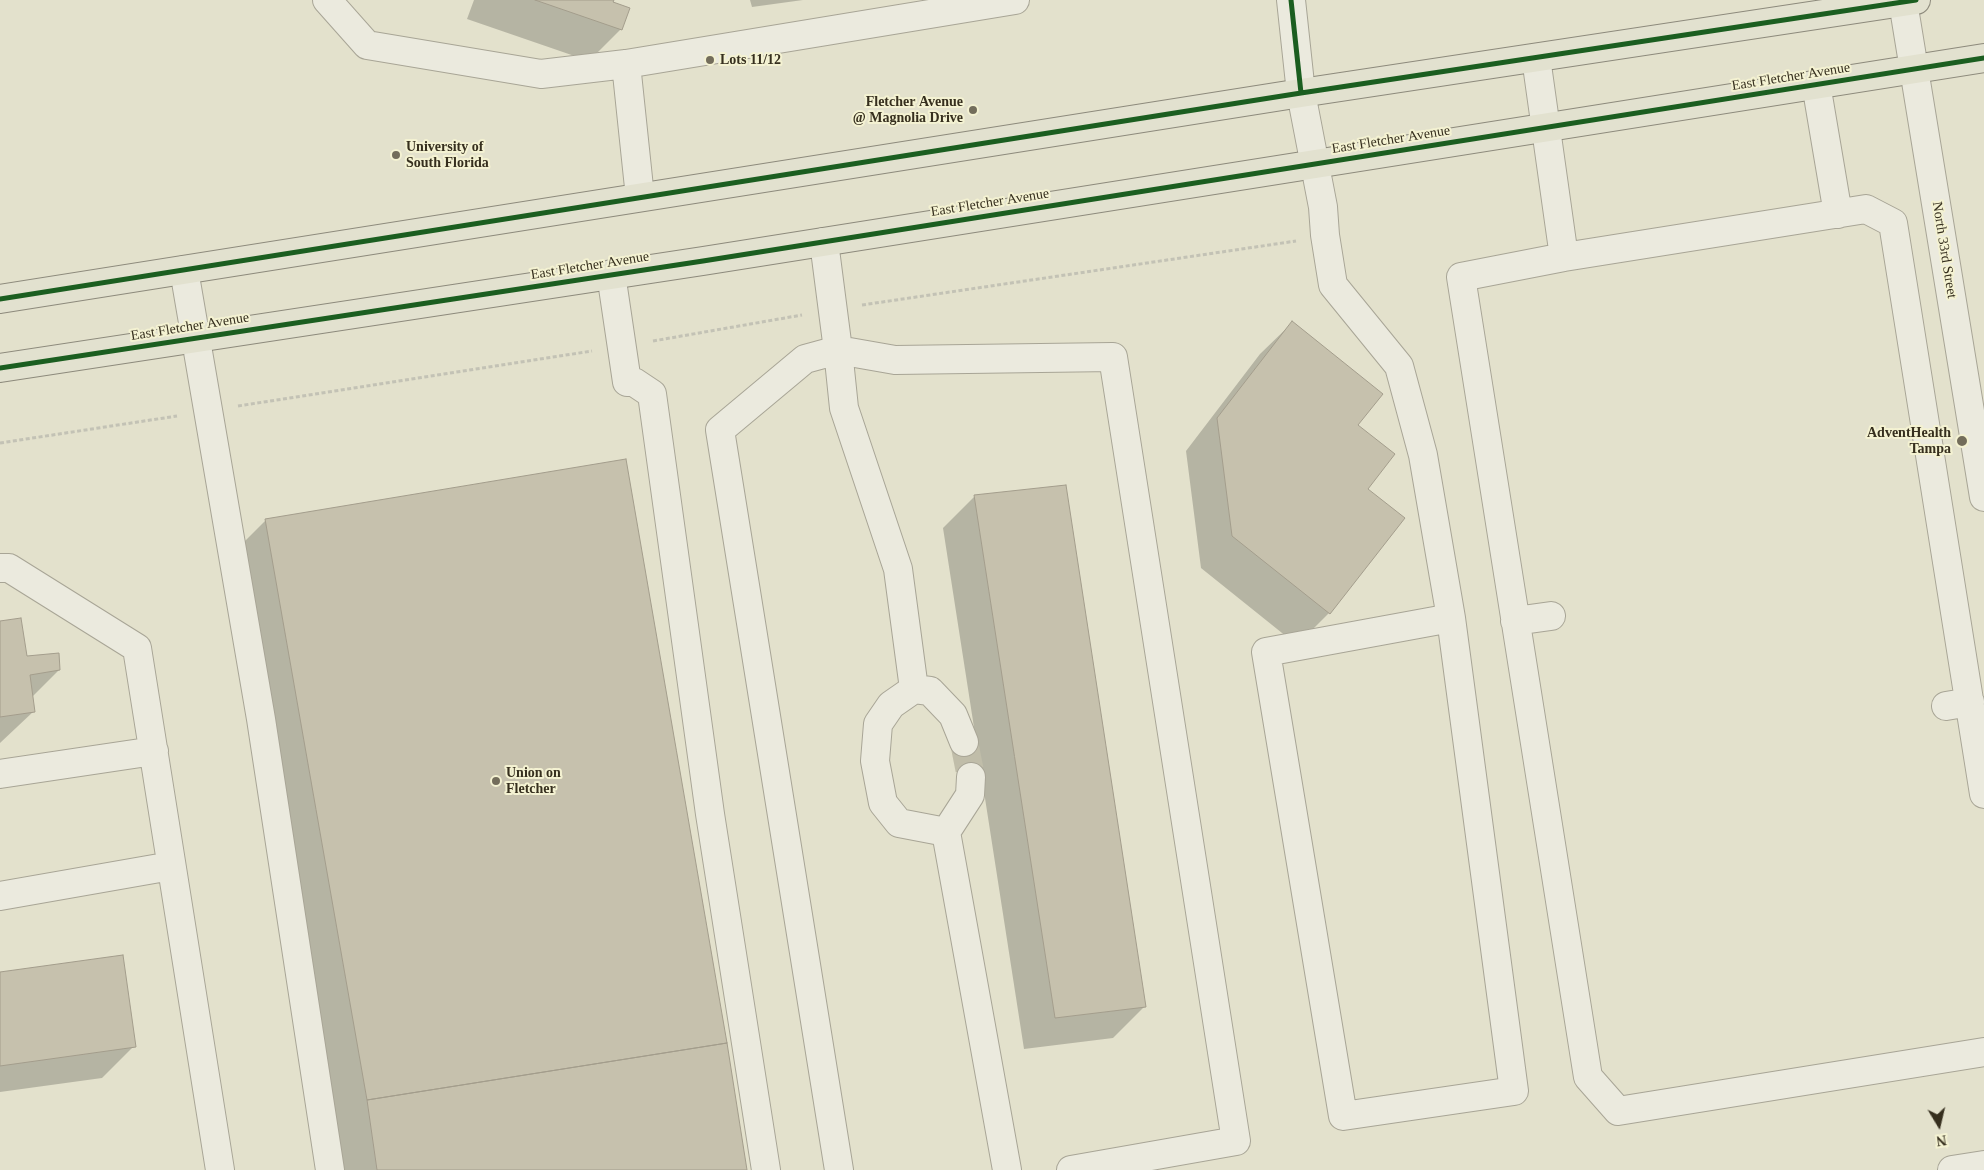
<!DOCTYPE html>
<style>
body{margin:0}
#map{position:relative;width:1984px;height:1170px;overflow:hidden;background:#e3e1cc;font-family:"Times New Roman",serif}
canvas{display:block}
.north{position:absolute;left:1914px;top:1100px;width:50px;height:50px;-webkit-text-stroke:4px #f4f2d2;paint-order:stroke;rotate:171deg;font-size:14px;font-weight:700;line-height:20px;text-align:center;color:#362f1e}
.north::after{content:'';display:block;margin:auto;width:18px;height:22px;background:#362f1e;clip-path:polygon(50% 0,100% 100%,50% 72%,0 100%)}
</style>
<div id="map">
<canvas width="1984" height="1170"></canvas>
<div class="north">N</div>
</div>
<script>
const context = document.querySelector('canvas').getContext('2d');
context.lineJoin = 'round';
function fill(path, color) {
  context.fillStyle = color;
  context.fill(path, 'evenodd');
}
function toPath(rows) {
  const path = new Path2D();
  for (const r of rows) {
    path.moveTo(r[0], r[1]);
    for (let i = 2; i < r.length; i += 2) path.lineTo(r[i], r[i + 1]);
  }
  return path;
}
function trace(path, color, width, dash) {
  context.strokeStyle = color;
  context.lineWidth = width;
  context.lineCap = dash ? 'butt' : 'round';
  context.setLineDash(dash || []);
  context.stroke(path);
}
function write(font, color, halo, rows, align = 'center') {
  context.font = font + ' "Times New Roman",serif';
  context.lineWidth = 4;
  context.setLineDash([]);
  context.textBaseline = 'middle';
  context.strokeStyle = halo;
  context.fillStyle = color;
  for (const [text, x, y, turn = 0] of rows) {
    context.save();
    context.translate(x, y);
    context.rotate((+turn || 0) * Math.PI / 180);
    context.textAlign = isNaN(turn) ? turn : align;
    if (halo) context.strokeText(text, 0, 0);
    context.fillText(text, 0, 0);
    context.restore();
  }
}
fill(toPath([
 [474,0,613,0,621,29,589,61,467,19],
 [750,0,803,0,752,7],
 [1292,323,1366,489,1329,613,1297,645,1201,568,1186,451,1260,354],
 [975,496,1145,1006,1113,1038,1024,1049,943,528],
 [266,520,746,1170,341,1170,223,563],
 [0,623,26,657,59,670,32,697,34,711,0,743],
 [0,973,134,1046,102,1078,0,1092]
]), '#0003');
const building = toPath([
 [535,0,614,0,613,2,630,8,622,30,535,0],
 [1292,321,1383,394,1358,425,1395,454,1368,489,1405,518,1330,614,1232,536,1217,418,1292,321],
 [626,459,727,1043,367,1100,265,519,626,459],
 [1066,485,1146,1007,1055,1018,974,495,1066,485],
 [21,618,27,656,59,653,60,670,30,675,35,712,0,717,0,621,21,618],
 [123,955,136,1047,0,1066,0,972,123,955],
 [727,1043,747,1170,377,1170,367,1100,727,1043]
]);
fill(building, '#c6c1ad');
trace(building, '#a39d8c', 1);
trace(toPath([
 [964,742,971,777]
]), '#c0bda9', 28, [28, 14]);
const minor = toPath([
 [327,0,367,45,541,74,626,64,1015,0],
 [1291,0,1301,93,1323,207,1325,235,1333,285,1399,366,1423,455,1451,618,1514,1091,1343,1116,1266,652,1451,618],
 [1903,2,1984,497],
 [1536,58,1564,257],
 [626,64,640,197],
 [1816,84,1838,214],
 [824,242,838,350,895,360,1113,357,1236,1141,1071,1170],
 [184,270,261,719,330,1170],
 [611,274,627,382,634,382,652,394,710,814,766,1170],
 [0,568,9,568,137,648,220,1170],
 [1515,621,1551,616],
 [1946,706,1970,702],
 [0,774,154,751],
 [971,777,970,795,946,832,1007,1170],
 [1984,794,1893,223,1866,209,1564,257,1461,277,1588,1077,1618,1111,1984,1052],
 [946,832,899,823,883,803,875,761,878,724,891,705,914,689,930,691,953,715,964,742],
 [0,896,171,866],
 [839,1170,720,430,805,359,838,350,844,408,898,569,914,689],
 [1952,1170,1984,1165]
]);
const major = toPath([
 [0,299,1301,93,1916,0],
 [0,368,703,261,1984,58]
]);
trace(minor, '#a8a596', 30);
trace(major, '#8d8a7c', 30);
trace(toPath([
 [862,305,1296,241],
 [653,341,802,315],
 [238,406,592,351],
 [0,443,177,416]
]), '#c3c2b5', 3, [4, 2.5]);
trace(minor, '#ebeade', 28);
trace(major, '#e2e1cf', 28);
trace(toPath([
 [1291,0,1301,93],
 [0,299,1301,93,1916,0],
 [0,368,703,261,1984,58]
]), '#1b5e20', 5);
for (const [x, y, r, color] of [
 [710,60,5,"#736d5b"],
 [973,110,5,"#736d5b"],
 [396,155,5,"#736d5b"],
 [1962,441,6,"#736d5b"],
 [496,781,5,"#736d5b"]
]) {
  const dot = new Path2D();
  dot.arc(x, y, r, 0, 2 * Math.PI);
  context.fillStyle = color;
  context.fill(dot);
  trace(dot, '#f4f2d2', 2);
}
write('bold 14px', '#362f1e', '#f4f2d2', [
 ["Lots 11/12",720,60],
 ["Fletcher Avenue",963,102,"right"],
 ["@ Magnolia Drive",963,118,"right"],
 ["University of",406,147],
 ["South Florida",406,163],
 ["AdventHealth",1951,433,"right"],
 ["Tampa",1951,449,"right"],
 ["Union on",506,773],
 ["Fletcher",506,789]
], 'left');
write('14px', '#362f1e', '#f4f2d2', [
 ["East Fletcher Avenue",1791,77,-9],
 ["East Fletcher Avenue",1391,140,-9],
 ["East Fletcher Avenue",990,203,-9],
 ["North 33rd Street",1944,250,81],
 ["East Fletcher Avenue",590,266,-9],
 ["East Fletcher Avenue",190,327,-9]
]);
</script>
